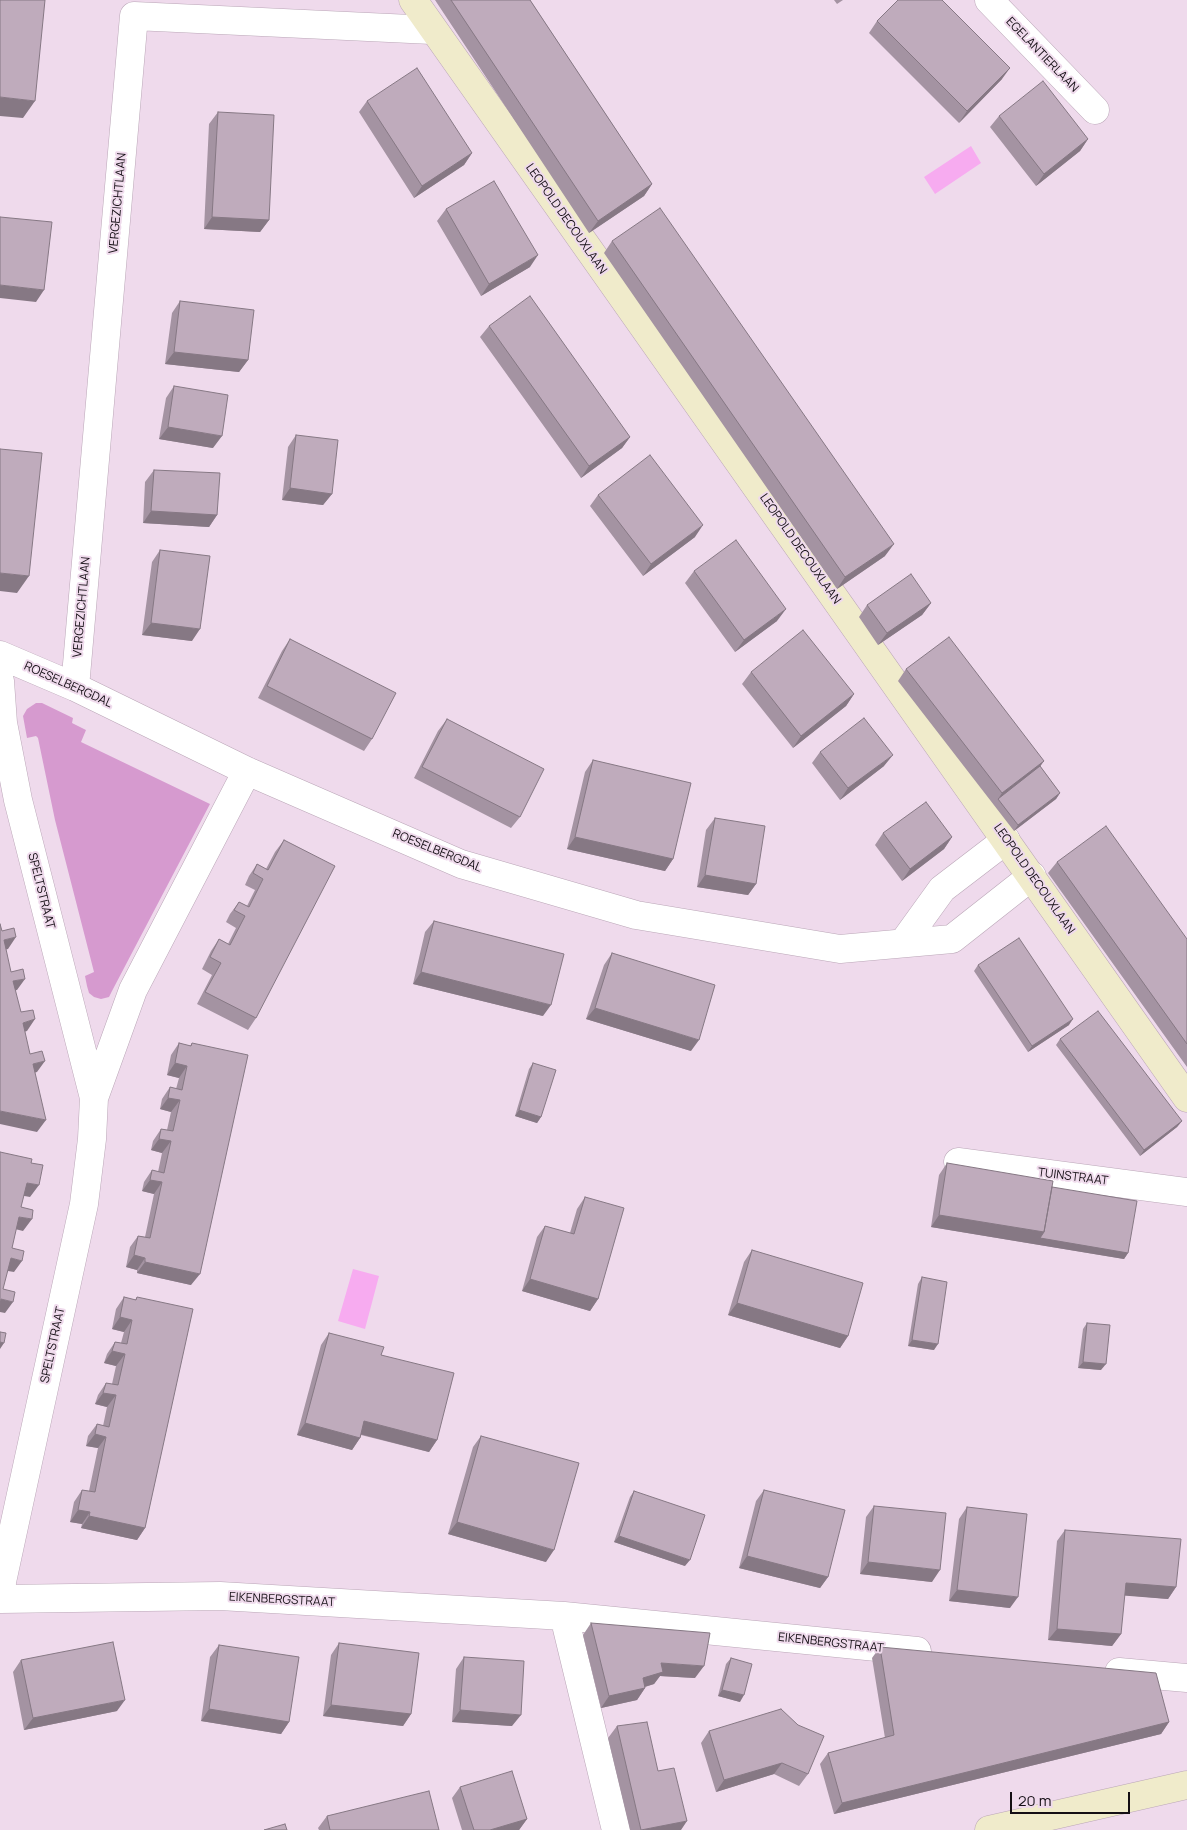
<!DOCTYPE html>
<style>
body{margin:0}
#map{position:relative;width:1187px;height:1830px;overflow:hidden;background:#efdaec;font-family:Manrope,sans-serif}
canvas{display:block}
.scale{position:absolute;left:1010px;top:1792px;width:120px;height:22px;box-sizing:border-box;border:2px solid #140e14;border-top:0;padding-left:6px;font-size:15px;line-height:18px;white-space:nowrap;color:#140e14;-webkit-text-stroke:4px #efdaec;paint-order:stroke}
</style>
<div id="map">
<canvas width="1187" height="1830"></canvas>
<div class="scale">20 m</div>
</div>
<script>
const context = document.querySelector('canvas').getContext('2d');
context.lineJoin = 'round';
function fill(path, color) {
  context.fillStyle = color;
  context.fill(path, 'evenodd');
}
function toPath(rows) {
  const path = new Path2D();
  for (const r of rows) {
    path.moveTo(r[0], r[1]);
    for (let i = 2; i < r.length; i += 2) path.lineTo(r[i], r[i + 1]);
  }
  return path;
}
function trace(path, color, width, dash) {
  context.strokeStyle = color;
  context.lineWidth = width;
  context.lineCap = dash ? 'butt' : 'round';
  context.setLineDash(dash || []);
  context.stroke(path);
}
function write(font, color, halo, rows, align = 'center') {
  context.font = font + ' Manrope,sans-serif';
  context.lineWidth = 4;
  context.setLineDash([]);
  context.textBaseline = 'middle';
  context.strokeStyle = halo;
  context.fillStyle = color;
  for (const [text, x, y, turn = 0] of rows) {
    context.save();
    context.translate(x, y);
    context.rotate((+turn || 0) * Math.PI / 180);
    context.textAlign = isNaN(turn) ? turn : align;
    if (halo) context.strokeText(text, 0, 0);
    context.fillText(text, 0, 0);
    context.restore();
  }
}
fill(toPath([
 [36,703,42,703,73,718,72,723,86,730,81,742,210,804,112,991,109,997,101,999,94,997,89,993,87,986,85,976,94,972,55,820,38,738,36,736,27,738,23,716,27,709]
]), '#d69acf');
fill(toPath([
 [971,146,981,163,935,194,924,177],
 [353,1269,379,1276,365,1329,338,1321]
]), '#f7abf0');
const street = toPath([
 [989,0,1095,110],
 [0,655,75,687,247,771,461,864,636,915,840,949,952,939,1032,876],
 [0,681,3,723,18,800,94,1098,92,1139,84,1204,0,1591],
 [75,687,134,16,432,30],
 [903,943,942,889,1006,840],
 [94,1098,133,990,247,771],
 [958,1162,1187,1192],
 [0,1599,220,1596,564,1616,917,1651],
 [564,1616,616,1830],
 [1119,1672,1187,1678]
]);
const secondary = toPath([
 [413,0,1187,1098],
 [989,1830,1187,1785]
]);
trace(street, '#baa6b7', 29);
trace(secondary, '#baa6b7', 29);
trace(street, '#fff', 28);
trace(secondary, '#f0ebcb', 28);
fill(toPath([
 [435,0,530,0,652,184,644,196,589,233],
 [834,0,843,0,837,4],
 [877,21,1002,79,959,123,869,33],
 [367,101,472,153,464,165,414,198,359,112],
 [218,112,269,220,260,232,204,229,209,124],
 [999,116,1088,139,1080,151,1036,186,990,127],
 [446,209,530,267,481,296,437,221],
 [612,241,885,556,837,589,604,253],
 [180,301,248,360,239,372,165,364,172,313],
 [489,326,630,437,622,448,581,478,480,337],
 [174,386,213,448,159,439,166,398],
 [296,435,332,494,323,505,282,500,288,447],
 [154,470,217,515,209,527,143,523,145,482],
 [598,495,695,537,643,576,590,506],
 [160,550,192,641,142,635,152,562],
 [694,571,777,621,735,652,685,583],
 [931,603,922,615,878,645,859,617,867,605],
 [290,639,372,739,364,751,258,698,282,651],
 [906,669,1044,761,1040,766,1060,793,1056,799,1014,831,898,681],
 [751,672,854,694,846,706,793,748,742,684],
 [447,719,520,817,511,828,414,778,438,731],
 [820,752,884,766,840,800,812,763],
 [593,760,673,859,665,871,567,849,585,772],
 [715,818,756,884,748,895,697,887,706,830],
 [883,833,952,837,944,849,902,881,875,845],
 [284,840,256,1018,248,1030,197,1004,212,975,202,969,211,951,219,939,228,944,236,928,226,922,230,914,239,902,247,906,255,890,245,885,249,876,257,864,266,869,275,852],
 [1057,862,1187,939,1187,1067,1048,873],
 [434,921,543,1016,413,984,425,932],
 [612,953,691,1051,586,1019,604,965],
 [978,965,1069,1025,1028,1052,974,971],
 [1060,1039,1182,1121,1177,1127,1140,1156,1056,1045],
 [179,1043,190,1046,192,1043,191,1285,137,1273,137,1270,126,1267,130,1247,138,1236,145,1237,154,1194,142,1191,144,1182,152,1170,158,1172,162,1153,151,1150,153,1141,161,1129,167,1130,171,1112,160,1109,162,1099,170,1087,176,1089,179,1078,167,1075,171,1055],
 [533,1063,541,1117,537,1123,515,1116,529,1069],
 [947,1163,1052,1187,1128,1253,1124,1259,931,1227,939,1175],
 [585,1197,598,1299,590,1311,522,1291,537,1237,545,1226,570,1233,577,1209],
 [752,1250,848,1336,840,1348,728,1315,744,1262],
 [922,1277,934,1350,908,1346,918,1284],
 [124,1297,135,1300,137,1297,145,1528,137,1540,81,1528,82,1524,70,1522,74,1502,82,1490,89,1491,98,1448,86,1446,88,1436,97,1424,103,1426,107,1407,95,1404,98,1395,106,1383,112,1384,116,1366,104,1363,107,1354,115,1342,121,1343,124,1332,112,1329,116,1309],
 [1087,1323,1101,1370,1078,1368,1083,1329],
 [329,1333,381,1355,437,1440,429,1452,361,1435,360,1438,352,1450,297,1435,321,1345],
 [481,1436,546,1562,448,1534,473,1447],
 [764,1490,828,1577,820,1588,739,1568,756,1501],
 [634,1491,685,1566,614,1542,630,1497],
 [874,1506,932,1582,860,1574,866,1517],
 [967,1507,1010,1608,949,1601,959,1519],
 [1065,1530,1176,1587,1168,1599,1124,1595,1121,1634,1112,1646,1048,1640,1057,1541],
 [591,1623,695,1678,660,1676,654,1684,645,1687,645,1688,637,1700,601,1708,583,1635],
 [339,1643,411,1714,403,1726,323,1716,331,1655],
 [219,1645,289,1722,281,1734,201,1721,210,1657],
 [880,1647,1169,1722,1161,1734,834,1814,820,1764,828,1753,885,1738,872,1658],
 [464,1657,512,1726,452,1722,456,1669],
 [731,1658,740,1702,718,1696,726,1664],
 [21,1660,117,1711,24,1730,13,1672],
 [617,1726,658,1771,681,1830,630,1830,608,1738],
 [709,1731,808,1774,799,1786,774,1774,716,1792,701,1743],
 [460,1787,527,1819,519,1830,462,1830,452,1798],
 [327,1816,439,1830,319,1830,318,1828]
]), '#a493a2');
fill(toPath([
 [1010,68,1002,79,959,123,967,111],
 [0,97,35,101,23,118,0,116],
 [1088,139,1080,151,1036,186,1044,174],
 [472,153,464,165,414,198,422,186],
 [652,184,644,196,589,233,598,221],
 [212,217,269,220,260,232,204,229],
 [538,255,530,267,481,296,489,284],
 [0,285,44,290,36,302,0,298],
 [174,352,248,360,239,372,165,364],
 [168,427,222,436,213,448,159,439],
 [630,437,622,448,581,478,589,466],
 [290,488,332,494,323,505,282,500],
 [151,511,217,515,209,527,143,523],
 [703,525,695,537,643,576,651,564],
 [894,544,885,556,837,589,845,577],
 [0,573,29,576,17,593,0,591],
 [931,603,922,615,878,645,887,633],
 [786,609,777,621,735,652,744,640],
 [151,623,200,629,192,641,142,635],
 [854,694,846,706,793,748,801,736],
 [893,755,884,766,840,800,848,788],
 [1044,761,1036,772,998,799,1002,793],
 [1060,793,1056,799,1014,831,1018,825],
 [575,837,673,859,665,871,567,849],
 [952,837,944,849,902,881,910,869],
 [705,875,756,884,748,895,697,887],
 [16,937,8,949,0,951,4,940],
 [421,972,551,1005,543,1016,413,984],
 [25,979,17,990,5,993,13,981],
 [595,1008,699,1040,691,1051,586,1019],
 [35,1019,27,1031,15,1035,23,1023],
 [1073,1019,1069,1025,1028,1052,1032,1046],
 [45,1061,37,1072,24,1076,33,1064],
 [175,1063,187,1066,179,1078,167,1075],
 [168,1098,180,1100,171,1112,160,1109],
 [519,1110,541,1117,537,1123,515,1116],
 [0,1111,46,1120,37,1132,0,1124],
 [1182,1121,1177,1127,1140,1156,1144,1150],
 [159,1139,171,1141,162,1153,151,1150],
 [150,1180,162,1182,154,1194,142,1191],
 [27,1183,39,1185,30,1197,19,1195],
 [939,1215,1044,1232,1128,1253,1124,1259,931,1227],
 [19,1217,32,1219,23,1231,11,1228],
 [134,1255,145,1258,137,1270,126,1267],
 [11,1258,22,1261,14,1272,2,1270],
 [145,1262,200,1274,191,1285,137,1273],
 [530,1279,598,1299,590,1311,522,1291],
 [1,1299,13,1302,5,1313,0,1312,0,1301],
 [737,1303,848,1336,840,1348,728,1315],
 [120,1317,132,1320,124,1332,112,1329],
 [912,1340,938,1344,934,1350,908,1346],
 [0,1342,4,1343,0,1349],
 [112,1351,125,1354,116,1366,104,1363],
 [1083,1362,1106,1364,1101,1370,1078,1368],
 [103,1393,116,1395,107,1407,95,1404],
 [364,1421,437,1440,429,1452,356,1433],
 [305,1423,360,1438,352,1450,297,1435],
 [95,1434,106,1437,98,1448,86,1446],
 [78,1510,90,1512,82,1524,70,1522],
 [89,1516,145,1528,137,1540,81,1528],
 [457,1522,554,1550,546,1562,448,1534],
 [619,1536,690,1560,685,1566,614,1542],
 [747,1556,828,1577,820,1588,739,1568],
 [868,1562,940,1570,932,1582,860,1574],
 [1126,1583,1176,1587,1168,1599,1117,1595],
 [957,1590,1018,1597,1010,1608,949,1601],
 [1057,1629,1121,1634,1112,1646,1048,1640],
 [661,1663,704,1666,695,1678,660,1676,654,1684,634,1690,643,1678],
 [645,1688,637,1700,601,1708,609,1696],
 [722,1690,744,1695,740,1702,718,1696],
 [125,1700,117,1711,24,1730,33,1718],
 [331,1705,411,1714,403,1726,323,1716],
 [209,1709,289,1722,281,1734,201,1721],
 [460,1710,521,1715,512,1726,452,1722],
 [1169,1722,1161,1734,834,1814,842,1803],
 [782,1763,774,1774,716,1792,724,1780],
 [527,1819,519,1830,490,1830],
 [687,1821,681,1830,641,1830]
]), '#867884');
const building = toPath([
 [0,0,45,0,35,101,0,97,0,0],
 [451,0,530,0,652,184,598,221,451,0],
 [898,0,942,0,1010,68,967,111,877,21,898,0],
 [417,68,472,153,422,186,367,101,417,68],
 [1043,81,1088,139,1044,174,999,116,1043,81],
 [218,112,274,115,269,220,212,217,218,112],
 [494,181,538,255,489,284,446,209,494,181],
 [660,208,894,544,845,577,612,241,660,208],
 [0,217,52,222,44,290,0,285,0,217],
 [530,296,630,437,589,466,489,326,530,296],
 [180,301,254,310,248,360,174,352,180,301],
 [174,386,228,395,222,436,168,427,174,386],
 [296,435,338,440,332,494,290,488,296,435],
 [0,449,42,453,29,576,0,573,0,449],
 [650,455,703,525,651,564,598,495,650,455],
 [154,470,220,473,217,515,151,511,154,470],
 [736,540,786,609,744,640,694,571,736,540],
 [160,550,210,556,200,629,151,623,160,550],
 [911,574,931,603,887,633,867,605,911,574],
 [803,630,854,694,801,736,751,672,803,630],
 [949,637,1044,761,1002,793,906,669,949,637],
 [290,639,396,693,372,739,267,686,290,639],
 [864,718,893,755,848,788,820,752,864,718],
 [447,719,544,769,520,817,422,767,447,719],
 [593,760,691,783,673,859,575,837,593,760],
 [1040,766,1060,793,1018,825,998,799,1040,766],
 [926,802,952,837,910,869,883,833,926,802],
 [715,818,765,826,756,884,705,875,715,818],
 [1106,826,1187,939,1187,1044,1057,862,1106,826],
 [284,840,335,866,256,1018,205,992,221,963,210,957,219,939,230,945,245,916,234,910,239,902,249,907,263,879,253,873,257,864,268,870,284,840],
 [434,921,564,954,551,1005,421,972,434,921],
 [0,924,2,931,14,928,16,937,4,940,11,972,23,969,25,979,13,981,21,1012,33,1010,35,1019,23,1023,30,1054,42,1051,45,1061,33,1064,46,1120,0,1111,0,924],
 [1019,938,1073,1019,1032,1046,978,965,1019,938],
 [612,953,715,985,699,1040,595,1008,612,953],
 [1098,1011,1182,1121,1144,1150,1060,1039,1098,1011],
 [179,1043,191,1046,192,1043,248,1055,200,1274,145,1262,145,1258,134,1255,138,1236,150,1238,162,1182,150,1180,152,1170,164,1173,171,1141,159,1139,161,1129,173,1131,180,1100,168,1098,170,1087,182,1090,187,1066,175,1063,179,1043],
 [533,1063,556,1070,541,1117,519,1110,533,1063],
 [0,1152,32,1159,31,1163,43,1165,39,1185,27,1183,21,1207,33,1210,32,1219,19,1217,12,1248,24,1251,22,1261,11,1258,3,1289,15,1292,13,1302,1,1299,0,1305,0,1152],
 [947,1163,1053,1181,1044,1232,939,1215,947,1163],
 [1052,1187,1137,1201,1128,1253,1040,1238,1044,1232,1052,1187],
 [585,1197,624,1208,598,1299,530,1279,545,1226,574,1234,585,1197],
 [752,1250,863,1283,848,1336,737,1303,752,1250],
 [922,1277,947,1282,938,1344,912,1340,922,1277],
 [124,1297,136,1300,137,1297,193,1309,145,1528,89,1516,90,1512,78,1510,82,1490,95,1492,106,1437,95,1434,97,1424,109,1427,116,1395,103,1393,106,1383,118,1385,125,1354,112,1351,115,1342,127,1344,132,1320,120,1317,124,1297],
 [1087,1323,1110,1325,1106,1364,1083,1362,1087,1323],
 [0,1332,6,1333,4,1343,0,1342,0,1332],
 [329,1333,384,1347,381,1355,454,1373,437,1440,364,1421,360,1438,305,1423,329,1333],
 [481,1436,579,1463,554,1550,457,1522,481,1436],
 [764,1490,845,1510,828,1577,747,1556,764,1490],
 [634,1491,705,1515,690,1560,619,1536,634,1491],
 [874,1506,946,1513,940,1570,868,1562,874,1506],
 [967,1507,1027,1514,1018,1597,957,1590,967,1507],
 [1065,1530,1181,1539,1176,1587,1126,1583,1121,1634,1057,1629,1065,1530],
 [591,1623,710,1633,704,1666,661,1663,663,1672,643,1678,645,1688,609,1696,591,1623],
 [113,1642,125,1700,33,1718,21,1660,113,1642],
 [339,1643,419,1653,411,1714,331,1705,339,1643],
 [219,1645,299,1657,289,1722,209,1709,219,1645],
 [880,1647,1156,1673,1169,1722,842,1803,828,1753,894,1735,880,1647],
 [464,1657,524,1661,521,1715,460,1710,464,1657],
 [731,1658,752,1664,744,1695,722,1690,731,1658],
 [781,1709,798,1725,824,1736,808,1774,782,1763,724,1780,709,1731,781,1709],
 [647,1722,658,1771,674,1768,687,1821,641,1830,617,1726,647,1722],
 [512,1771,527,1819,490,1830,474,1830,460,1787,512,1771],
 [429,1791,439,1830,330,1830,327,1816,429,1791],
 [285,1824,287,1830,264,1830,285,1824]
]);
fill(building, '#bfabbc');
trace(building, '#867884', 1);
write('12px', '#140e14', '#efdaec', [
 ["EGELANTIERLAAN",1042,55,46],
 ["VERGEZICHTLAAN",118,203,-85],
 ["LEOPOLD DECOUXLAAN",566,219,55],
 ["LEOPOLD DECOUXLAAN",800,549,55],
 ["VERGEZICHTLAAN",82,607,-85],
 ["ROESELBERGDAL",68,685,24],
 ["ROESELBERGDAL",437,851,22],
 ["LEOPOLD DECOUXLAAN",1034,879,55],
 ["SPELTSTRAAT",41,891,76],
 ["TUINSTRAAT",1073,1177,7],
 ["SPELTSTRAAT",53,1345,-78],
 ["EIKENBERGSTRAAT",282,1600,3],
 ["EIKENBERGSTRAAT",831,1643,6]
]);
</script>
